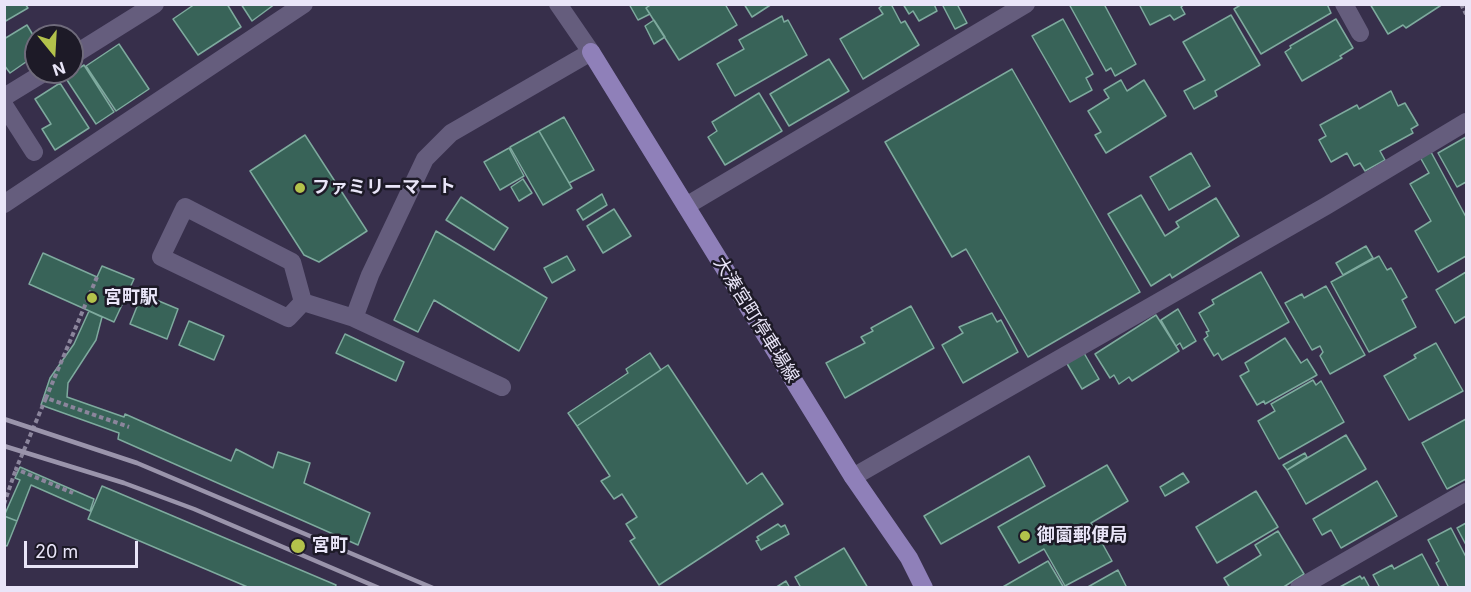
<!DOCTYPE html>
<meta charset="utf-8">
<style>
body{margin:0}
#map{position:relative;width:1471px;height:592px;overflow:hidden;background:#372f4b;font-family:Inter,sans-serif}
canvas{display:block}
.frame{position:absolute;inset:0;border:6px solid #e9e5f8;pointer-events:none}
.north{position:absolute;left:24px;top:24px;width:60px;height:60px;box-sizing:border-box;background:#1d1a27;border:2px solid #6f6b7b;border-radius:50%;rotate:162deg;font-size:16px;font-weight:700;line-height:24px;text-align:center;color:#e9e5f8}
.north::after{content:'';display:block;margin:auto;width:21px;height:27px;background:#b3c24b;clip-path:polygon(50% 0,100% 100%,50% 72%,0 100%)}
.scale{position:absolute;left:24px;top:541px;width:114px;height:27px;box-sizing:border-box;border:3px solid #e9e5f8;border-top:0;padding-left:8px;font-size:18px;line-height:21px;white-space:nowrap;color:#e9e5f8;-webkit-text-stroke:4px #1d1a27;paint-order:stroke}
</style>
<div id="map">
<canvas width="1471" height="592"></canvas>
<div class="frame"></div>
<div class="north">N</div>
<div class="scale">20 m</div>
</div>
<script>
const context = document.querySelector('canvas').getContext('2d');
context.lineJoin = 'round';
function fill(path, color) {
  context.fillStyle = color;
  context.fill(path, 'evenodd');
}
function toPath(rows) {
  const path = new Path2D();
  for (const r of rows) {
    path.moveTo(r[0], r[1]);
    for (let i = 2; i < r.length; i += 2) path.lineTo(r[i], r[i + 1]);
  }
  return path;
}
function trace(path, color, width, dash) {
  context.strokeStyle = color;
  context.lineWidth = width;
  context.lineCap = dash ? 'butt' : 'round';
  context.setLineDash(dash || []);
  context.stroke(path);
}
function write(font, color, halo, rows, align = 'center') {
  context.font = font + ' Inter,"Noto Sans JP",sans-serif';
  context.lineWidth = 5;
  context.setLineDash([]);
  context.textBaseline = 'middle';
  context.strokeStyle = halo;
  context.fillStyle = color;
  for (const [text, x, y, turn = 0] of rows) {
    context.save();
    context.translate(x, y);
    context.rotate((+turn || 0) * Math.PI / 180);
    context.textAlign = isNaN(turn) ? turn : align;
    if (halo) context.strokeText(text, 0, 0);
    context.fillText(text, 0, 0);
    context.restore();
  }
}
const building = toPath([
 [4,4,25,4,28,8,4,22,4,4],
 [195,4,227,4,241,27,198,55,173,19,195,4],
 [241,4,275,4,252,21,241,4],
 [629,4,651,4,646,8,650,14,638,20,629,4],
 [652,4,725,4,737,25,679,60,646,8,652,4],
 [744,4,772,4,752,17,744,4],
 [884,4,891,4,901,23,905,21,919,45,863,79,840,39,883,14,879,8,884,4],
 [903,4,934,4,937,11,919,21,913,11,909,14,903,4],
 [942,4,957,4,967,23,955,29,942,4],
 [1069,4,1104,4,1136,64,1115,76,1111,68,1106,71,1069,4],
 [1139,4,1185,4,1181,7,1185,14,1174,20,1170,15,1150,25,1139,4],
 [1242,4,1327,4,1331,13,1261,54,1234,9,1242,4],
 [1370,4,1443,4,1406,28,1403,25,1388,34,1370,4],
 [1231,15,1260,65,1215,91,1217,96,1194,109,1184,91,1205,80,1183,42,1231,15],
 [782,16,784,22,788,20,807,55,735,96,717,64,744,49,739,40,782,16],
 [1063,19,1093,74,1086,78,1092,90,1070,102,1032,36,1063,19],
 [1336,19,1353,48,1340,56,1342,58,1302,81,1285,52,1291,48,1290,46,1336,19],
 [654,20,665,37,654,44,645,26,654,20],
 [27,25,36,40,36,55,10,73,4,65,4,39,27,25],
 [119,44,149,89,116,111,86,66,119,44],
 [829,59,849,91,789,126,770,94,829,59],
 [84,65,114,112,96,124,65,77,84,65],
 [1012,69,1140,292,1028,357,966,249,952,257,885,142,1012,69],
 [1121,80,1127,91,1144,80,1166,116,1106,153,1095,135,1101,132,1088,111,1109,98,1104,90,1121,80],
 [60,83,89,128,55,150,42,129,51,124,35,99,60,83],
 [1391,91,1398,106,1405,103,1418,125,1411,129,1413,133,1380,151,1385,160,1365,171,1360,163,1354,166,1347,153,1331,162,1319,140,1326,136,1320,125,1357,105,1359,109,1391,91],
 [759,93,782,131,725,165,708,137,717,131,712,122,759,93],
 [564,117,594,170,569,183,539,131,564,117],
 [539,131,572,188,543,205,510,147,539,131],
 [305,135,367,231,319,262,304,255,250,171,305,135],
 [1466,137,1466,182,1457,187,1438,153,1466,137],
 [509,148,524,176,500,190,484,162,509,148],
 [1431,152,1466,217,1466,256,1438,272,1415,231,1431,221,1410,184,1429,173,1420,157,1431,152],
 [1191,153,1210,186,1169,210,1150,177,1191,153],
 [523,179,532,193,519,201,511,187,523,179],
 [602,194,607,205,583,220,577,210,602,194],
 [1141,195,1165,236,1179,227,1176,222,1216,198,1239,236,1172,278,1170,274,1151,286,1108,214,1141,195],
 [461,197,508,228,494,250,446,220,461,197],
 [614,209,631,236,603,253,587,226,614,209],
 [436,231,547,298,519,351,434,300,418,332,394,320,436,231],
 [1366,246,1373,258,1343,275,1336,263,1366,246],
 [43,253,97,277,102,266,134,279,114,322,29,284,43,253],
 [567,256,575,270,552,283,544,268,567,256],
 [1379,256,1387,270,1391,268,1407,297,1402,300,1416,327,1369,352,1331,282,1379,256],
 [1261,272,1289,322,1222,360,1218,353,1214,356,1204,339,1208,336,1206,332,1209,331,1199,313,1214,304,1212,300,1261,272],
 [1466,272,1466,316,1455,323,1436,290,1466,272],
 [1326,286,1365,355,1330,374,1320,356,1323,352,1320,346,1312,350,1285,303,1302,294,1304,298,1326,286],
 [142,294,178,309,167,339,130,324,142,294],
 [911,306,934,348,845,398,826,363,865,343,861,337,873,331,871,328,911,306],
 [1178,309,1196,341,1183,349,1180,343,1176,346,1161,320,1178,309],
 [89,311,102,317,96,340,68,383,67,397,124,417,125,414,231,461,236,449,273,468,278,452,310,463,304,483,370,513,358,545,118,439,119,433,41,405,50,378,74,344,89,311],
 [992,313,997,322,1001,320,1018,352,963,383,942,345,963,333,959,327,992,313],
 [1156,315,1179,351,1132,381,1129,377,1119,384,1114,375,1110,378,1095,354,1156,315],
 [189,321,224,336,214,360,179,345,189,321],
 [345,334,404,362,396,381,336,353,345,334],
 [1285,338,1301,363,1307,359,1317,375,1265,404,1264,401,1257,405,1240,376,1249,371,1245,363,1285,338],
 [1436,343,1463,391,1409,420,1384,376,1416,358,1414,355,1436,343],
 [650,353,661,370,577,426,568,413,628,373,626,369,650,353],
 [1084,353,1099,379,1082,389,1066,362,1084,353],
 [668,365,747,484,762,473,783,504,659,585,630,541,635,538,626,524,637,517,622,494,614,499,601,481,610,476,577,426,668,365],
 [1313,380,1316,385,1321,381,1344,422,1279,459,1258,421,1275,411,1271,404,1313,380],
 [1466,419,1466,479,1447,489,1422,443,1466,419],
 [1346,435,1366,469,1306,504,1287,470,1346,435],
 [1305,453,1307,457,1287,470,1283,465,1305,453],
 [1029,456,1045,486,941,544,924,516,1029,456],
 [1107,465,1128,501,1091,523,1112,561,1065,586,1044,549,1019,563,998,527,1107,465],
 [20,467,94,499,90,511,31,485,17,521,4,516,20,480,15,478,20,467],
 [1183,473,1189,482,1165,496,1160,487,1183,473],
 [1377,481,1397,516,1341,548,1331,530,1322,535,1313,519,1377,481],
 [102,486,336,585,335,588,250,588,88,519,102,486],
 [1256,491,1278,527,1217,563,1196,527,1256,491],
 [4,516,17,521,7,546,4,545,4,516],
 [1466,523,1466,545,1457,528,1466,523],
 [778,524,781,527,785,525,789,534,761,550,756,541,759,540,757,537,778,524],
 [1451,528,1466,557,1466,588,1449,588,1436,563,1439,561,1428,540,1451,528],
 [1278,531,1304,574,1282,588,1230,588,1224,578,1261,555,1255,545,1278,531],
 [844,548,868,588,801,588,795,577,844,548],
 [1422,554,1440,588,1380,588,1373,575,1392,565,1394,569,1422,554],
 [1048,561,1064,588,1001,588,1048,561],
 [1118,570,1127,588,1086,588,1118,570],
 [1360,576,1362,579,1364,577,1370,588,1338,588,1360,576],
 [786,581,790,588,775,588,786,581]
]);
fill(building, '#386358');
trace(building, '#7eaa9e', 1.5);
trace(toPath([
 [1461,4,1466,14],
 [97,277,46,398,129,427],
 [46,398,16,469,73,493],
 [4,504,16,469]
]), '#8b859c', 4, [4.5, 3]);
trace(toPath([
 [1344,4,1360,33],
 [72,56,155,4],
 [4,97,45,72],
 [4,105,34,152],
 [4,204,304,4],
 [686,206,1026,4],
 [303,302,292,262,185,207,161,257,288,318,303,302,354,318,370,275,425,159,451,133,591,52,558,4],
 [354,318,502,387],
 [853,477,1326,206,1466,122],
 [1299,588,1466,492]
]), '#655d7d', 18);
trace(toPath([
 [591,52,853,477,909,558,924,588]
]), '#8f80b9', 18);
trace(toPath([
 [4,419,137,463,433,588],
 [4,446,124,483,194,509,379,588]
]), '#9a94ab', 4.5);
for (const [x, y, r, color] of [
 [300,188,6,"#b3c24b"],
 [92,298,6,"#b3c24b"],
 [1025,536,6,"#b3c24b"],
 [298,546,8,"#b3c24b"]
]) {
  const dot = new Path2D();
  dot.arc(x, y, r, 0, 2 * Math.PI);
  context.fillStyle = color;
  context.fill(dot);
  trace(dot, '#1d1a27', 2);
}
write('bold 18px', '#e9e5f8', '#1d1a27', [
 ["ファミリーマート",312,188],
 ["宮町駅",104,298],
 ["御薗郵便局",1037,536],
 ["宮町",312,546]
], 'left');
write('18px', '#e9e5f8', '#1d1a27', [
 ["大湊宮町停車場線",756,320,58]
]);
</script>
